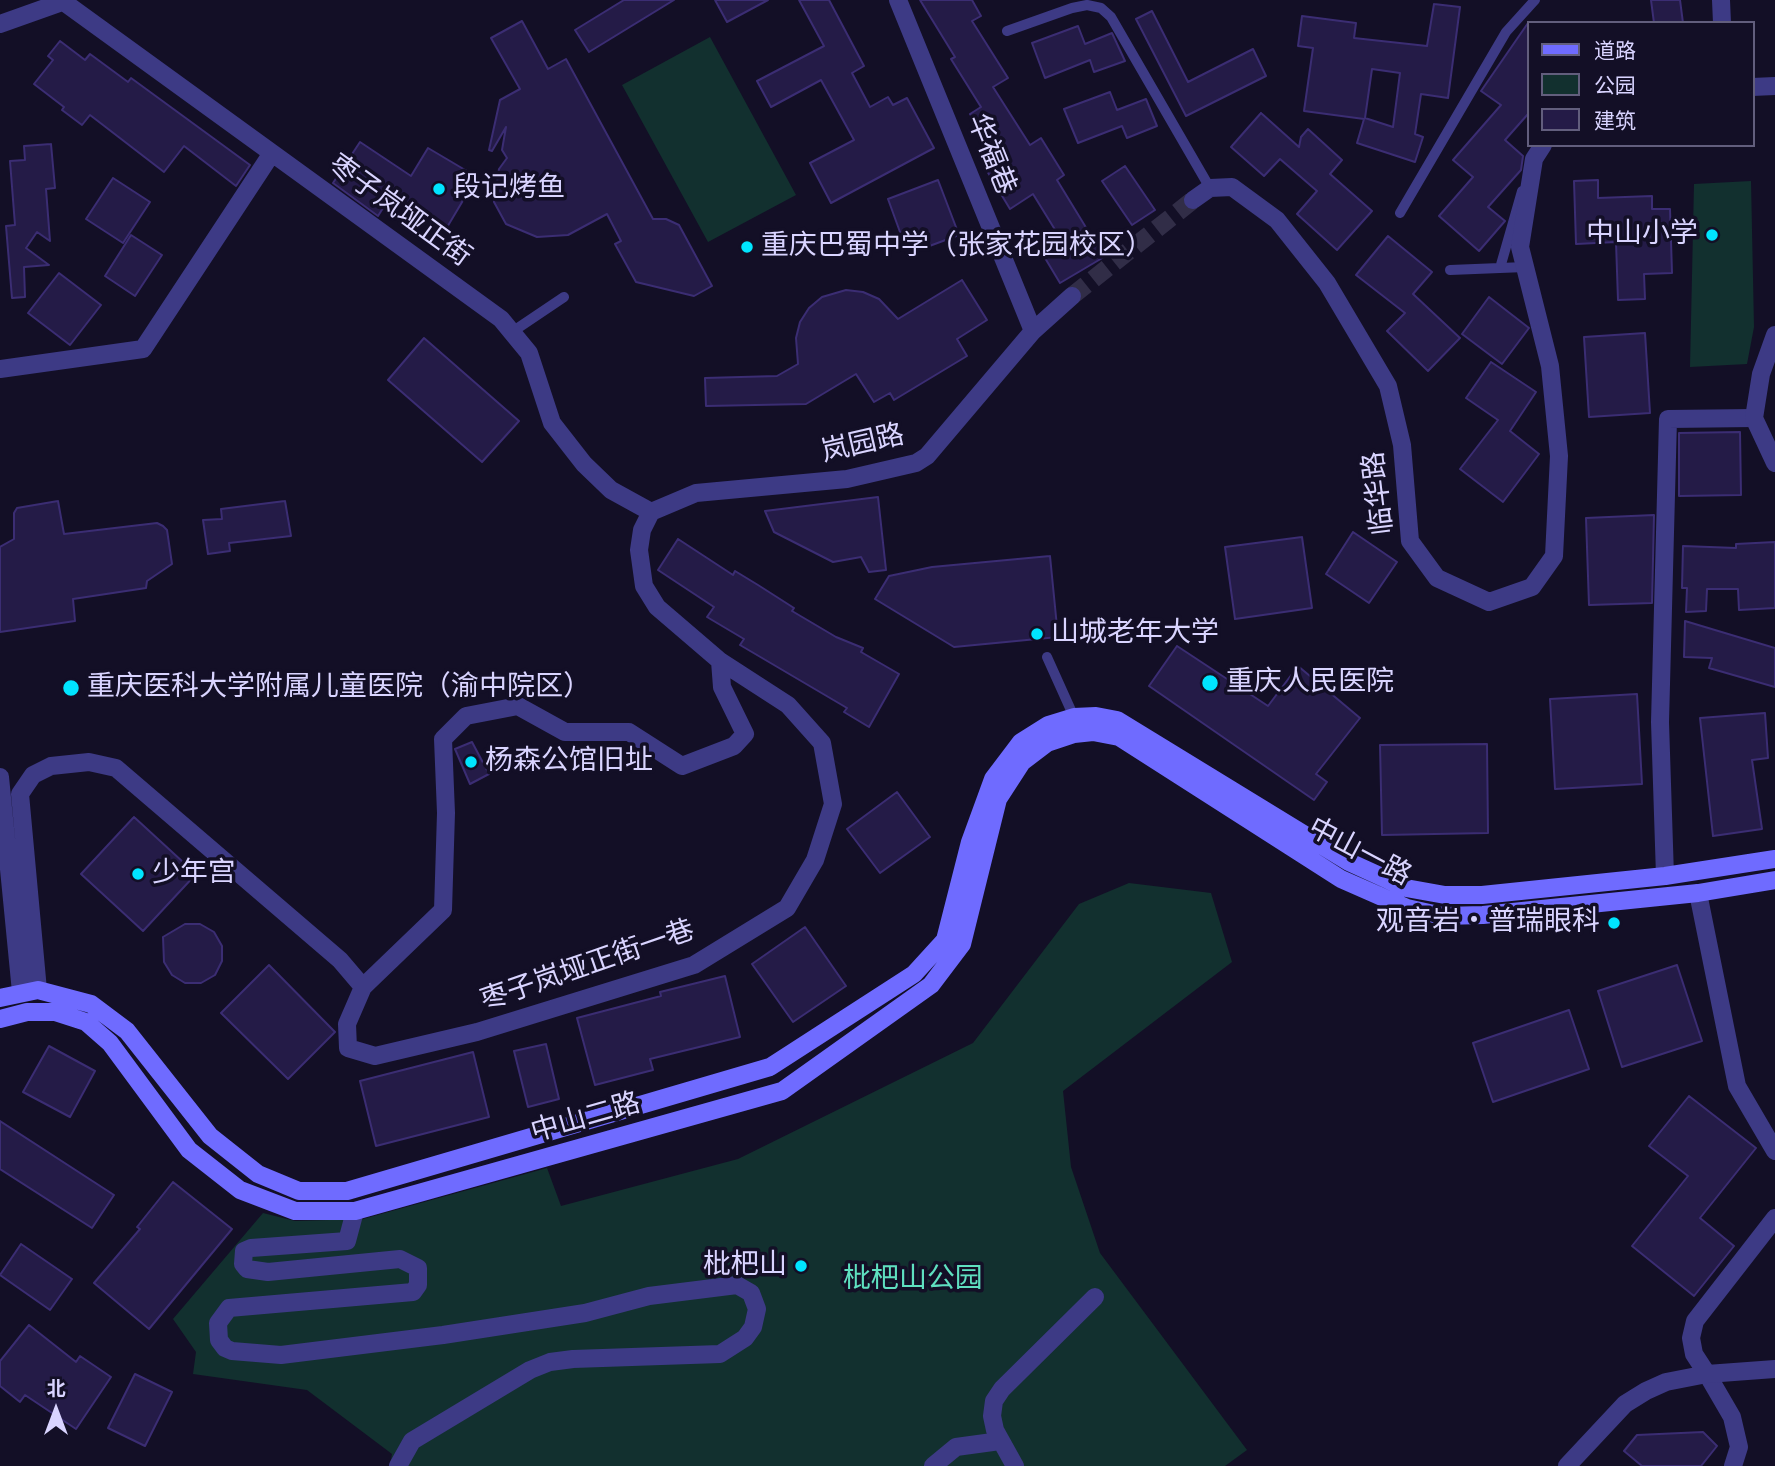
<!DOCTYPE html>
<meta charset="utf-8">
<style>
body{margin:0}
#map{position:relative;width:1775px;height:1466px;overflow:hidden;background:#130f26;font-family:Jost,"Noto Sans SC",sans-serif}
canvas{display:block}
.legend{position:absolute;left:1527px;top:21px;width:228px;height:126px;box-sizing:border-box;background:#130f26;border:2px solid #625e7d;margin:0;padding:9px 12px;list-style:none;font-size:21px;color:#d9d4ff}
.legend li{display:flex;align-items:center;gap:14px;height:35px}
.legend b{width:35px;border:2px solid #625e7d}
.north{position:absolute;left:21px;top:1375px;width:70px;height:70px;-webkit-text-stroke:5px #130f26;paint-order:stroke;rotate:0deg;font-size:19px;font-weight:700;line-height:28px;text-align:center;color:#d9d4ff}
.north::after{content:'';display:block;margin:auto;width:24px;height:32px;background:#d9d4ff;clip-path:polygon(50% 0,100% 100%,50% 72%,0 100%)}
</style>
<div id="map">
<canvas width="1775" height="1466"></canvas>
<ul class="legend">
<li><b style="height:9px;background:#6f6bff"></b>道路</li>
<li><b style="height:19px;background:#12302f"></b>公园</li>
<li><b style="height:19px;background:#241b47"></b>建筑</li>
</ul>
<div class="north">北</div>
</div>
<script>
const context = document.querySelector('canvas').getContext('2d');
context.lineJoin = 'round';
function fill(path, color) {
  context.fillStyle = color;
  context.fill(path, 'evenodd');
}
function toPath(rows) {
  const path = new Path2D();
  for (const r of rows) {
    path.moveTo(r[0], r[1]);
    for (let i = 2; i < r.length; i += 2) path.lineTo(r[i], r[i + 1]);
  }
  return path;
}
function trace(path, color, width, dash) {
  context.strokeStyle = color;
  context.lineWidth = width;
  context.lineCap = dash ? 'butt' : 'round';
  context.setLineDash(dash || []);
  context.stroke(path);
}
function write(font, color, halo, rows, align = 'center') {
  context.font = font + ' Jost,"Noto Sans SC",sans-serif';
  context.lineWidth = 7;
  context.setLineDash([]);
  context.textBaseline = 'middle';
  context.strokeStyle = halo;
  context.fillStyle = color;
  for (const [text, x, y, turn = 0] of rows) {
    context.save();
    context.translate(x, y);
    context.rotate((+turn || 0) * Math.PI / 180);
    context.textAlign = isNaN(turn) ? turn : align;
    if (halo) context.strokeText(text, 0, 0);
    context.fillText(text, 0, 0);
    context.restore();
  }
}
fill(toPath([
 [710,37,796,195,708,242,622,85],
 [1751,181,1754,327,1747,364,1690,367,1694,184],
 [1129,883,1211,893,1232,962,1063,1091,1071,1167,1100,1253,1247,1450,1225,1466,390,1466,392,1454,307,1390,193,1374,196,1352,173,1319,263,1213,295,1221,363,1219,547,1168,561,1206,738,1159,973,1043,1079,904]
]), '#12302f');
const building = toPath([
 [624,0,674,0,589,52,575,30,624,0],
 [715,0,768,0,727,22,715,0],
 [799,0,829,0,864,66,852,73,870,107,888,97,893,105,907,98,934,148,831,203,810,163,854,140,821,80,771,107,757,81,824,46,799,0],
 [920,0,972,0,981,16,972,21,1008,78,993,87,1030,145,1041,138,1064,175,1057,180,1104,257,1060,283,1042,253,1062,241,1033,194,1010,209,987,171,1000,163,970,114,981,107,951,59,955,57,920,0],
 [1651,0,1680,0,1683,23,1654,23,1651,0],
 [1434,4,1460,7,1448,98,1421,94,1415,134,1423,137,1415,162,1357,143,1364,119,1304,111,1313,48,1298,46,1302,16,1356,23,1354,38,1427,46,1434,4],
 [1372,69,1400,73,1393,127,1365,118,1372,69],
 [1152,11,1188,82,1253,49,1266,76,1186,116,1136,19,1152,11],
 [522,21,548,69,566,59,653,219,666,219,679,225,712,286,694,296,636,282,615,244,621,241,607,214,568,235,537,237,506,224,494,202,499,169,507,158,502,150,506,127,492,151,489,150,500,100,520,89,491,38,522,21],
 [1528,23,1528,114,1505,140,1523,156,1521,170,1488,207,1505,221,1479,251,1439,216,1473,177,1453,160,1501,105,1481,91,1528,23],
 [1078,26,1085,44,1112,33,1125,61,1094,72,1090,60,1045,78,1032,43,1078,26],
 [60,41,85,60,90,54,128,82,131,78,250,165,236,186,184,146,164,172,90,115,82,125,62,110,64,107,34,84,53,60,48,56,60,41],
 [1110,92,1117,110,1146,99,1157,126,1127,138,1122,126,1078,143,1064,109,1110,92],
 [1261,113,1299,147,1301,137,1308,129,1342,160,1330,174,1372,211,1337,250,1297,214,1317,191,1280,159,1264,176,1231,147,1261,113],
 [360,142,411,176,428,148,477,177,446,229,390,197,378,216,333,183,360,142],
 [51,144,55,188,46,189,50,241,37,232,26,248,49,265,24,267,25,297,12,298,6,226,15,225,10,161,25,160,24,146,51,144],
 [1125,166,1155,210,1132,225,1102,181,1125,166],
 [113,178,150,202,123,243,86,219,113,178],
 [938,180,959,235,908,254,888,199,938,180],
 [1598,180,1598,198,1652,196,1652,209,1670,209,1672,273,1644,274,1645,299,1618,300,1616,242,1576,244,1574,181,1598,180],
 [131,235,162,255,135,296,105,276,131,235],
 [1388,236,1432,272,1413,294,1460,338,1428,371,1387,331,1405,313,1356,275,1388,236],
 [59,273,101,305,70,345,28,313,59,273],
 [962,280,987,320,957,339,967,356,894,400,890,393,874,402,856,374,806,404,706,406,705,378,777,376,798,364,796,338,800,322,809,308,822,297,846,290,863,292,879,299,898,319,962,280],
 [1489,297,1529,328,1502,364,1462,334,1489,297],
 [1645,333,1650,413,1589,417,1584,337,1645,333],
 [424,338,519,421,482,462,388,380,424,338],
 [1491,362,1536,392,1510,431,1539,454,1503,502,1460,469,1498,420,1466,398,1491,362],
 [1740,432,1741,495,1679,496,1679,433,1740,432],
 [878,497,886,570,869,572,861,557,833,562,774,532,765,511,878,497],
 [58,501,64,534,157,523,163,526,167,530,172,564,147,581,146,588,73,599,75,621,0,632,0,547,14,539,14,513,17,508,58,501],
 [285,501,291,536,229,543,230,551,208,554,203,520,222,519,221,509,285,501],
 [1654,515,1652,603,1589,605,1586,518,1654,515],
 [1353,532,1397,562,1369,603,1326,574,1353,532],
 [1302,537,1312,608,1235,619,1225,547,1302,537],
 [678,539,733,575,735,571,758,585,794,608,792,611,836,637,863,648,861,652,899,674,869,727,844,712,847,708,740,645,744,639,707,617,714,607,658,570,678,539],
 [1775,542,1775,608,1739,610,1738,589,1707,589,1706,611,1686,612,1687,588,1682,588,1683,546,1736,548,1736,544,1775,542],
 [1050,556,1058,637,954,647,875,599,889,576,932,567,1050,556],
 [1685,621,1775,648,1775,687,1709,668,1712,658,1684,657,1685,621],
 [1177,646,1268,706,1298,666,1360,718,1316,774,1327,782,1314,800,1149,686,1177,646],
 [1637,694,1642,784,1555,789,1550,699,1637,694],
 [1765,713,1768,758,1752,760,1762,829,1713,836,1700,718,1765,713],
 [472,742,489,774,470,784,455,749,472,742],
 [1487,744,1488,833,1382,835,1380,745,1487,744],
 [897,792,930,837,880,873,847,829,897,792],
 [134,817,196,874,143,931,81,874,134,817],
 [185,924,200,924,214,932,222,946,222,961,215,975,201,983,185,983,172,975,164,962,163,937,185,924],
 [805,927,846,986,793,1022,752,964,805,927],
 [269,965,335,1032,288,1079,221,1013,269,965],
 [1677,965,1702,1041,1622,1067,1598,991,1677,965],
 [725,976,740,1037,650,1059,653,1070,595,1085,577,1018,661,996,660,992,725,976],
 [1569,1010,1589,1069,1493,1102,1473,1043,1569,1010],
 [546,1044,559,1099,528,1107,514,1051,546,1044],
 [49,1046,95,1071,70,1117,23,1092,49,1046],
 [473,1052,489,1117,376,1146,360,1081,473,1052],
 [1689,1096,1756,1148,1700,1218,1734,1246,1694,1296,1632,1246,1688,1176,1649,1146,1689,1096],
 [0,1121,114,1195,92,1228,0,1169,0,1121],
 [173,1182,232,1229,149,1329,94,1283,140,1229,137,1227,173,1182],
 [21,1244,72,1279,50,1310,0,1275,21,1244],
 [29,1325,76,1362,80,1356,111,1377,76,1429,25,1395,20,1402,0,1386,0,1361,29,1325],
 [135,1374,172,1392,145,1446,108,1428,135,1374],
 [1703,1432,1717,1446,1701,1466,1642,1466,1624,1451,1637,1435,1703,1432]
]);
fill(building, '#241b47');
trace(building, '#3b2d73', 2);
trace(toPath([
 [1072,296,1193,200]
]), '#312d47', 18, [18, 9]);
trace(toPath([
 [1007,31,1072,8,1087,5,1101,8,1111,17,1210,188],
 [1400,213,1506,32,1535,0],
 [1500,268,1522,191],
 [1450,270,1525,267],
 [512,332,564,297],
 [1047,657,1074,717]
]), '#3d3a85', 10);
trace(toPath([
 [61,0,501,319,529,353,552,423,584,464,611,490,651,512],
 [898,0,1033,331],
 [1721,0,1722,23],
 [0,24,62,2],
 [1752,87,1775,86],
 [1193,200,1210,188,1232,187,1277,220,1327,283,1388,386,1402,445,1410,541,1437,578,1489,602,1532,587,1554,556,1559,456,1550,366,1520,247,1534,159,1543,145],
 [0,369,143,349,272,153],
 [651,512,696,493,847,479,916,463,927,456,1033,331,1072,296],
 [0,777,21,992],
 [1665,876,1660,722,1668,419,1754,418],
 [1698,893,1737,1086,1775,1151],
 [363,987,347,1024,348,1048,375,1056,477,1032,694,965,787,908,815,860,833,804,822,743,788,705,720,661,657,607,644,586,639,550,642,530,651,512],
 [38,990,20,794,33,775,51,766,89,762,116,768,340,960,363,987,443,910,446,813,443,739,466,716,518,706,565,732,629,732,682,766,734,746,745,734,722,687,720,661],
 [355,1211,347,1241,251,1248,244,1251,243,1264,247,1269,268,1272,400,1259,418,1268,418,1285,413,1292,229,1308,218,1323,219,1340,225,1348,232,1351,281,1355,443,1335,585,1313,649,1296,737,1285,751,1293,757,1309,753,1327,745,1338,720,1354,573,1359,550,1362,530,1370,412,1441,398,1466],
 [1707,1374,1732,1417,1739,1447,1733,1466],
 [933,1466,956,1447,1000,1441],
 [1015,1466,995,1430,992,1416,994,1401,1002,1389,1095,1297]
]), '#3d3a85', 18);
trace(toPath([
 [1775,335,1761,374,1754,418,1775,463],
 [1707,1374,1694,1354,1691,1338,1695,1321,1775,1218],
 [1567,1466,1625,1404,1646,1391,1666,1382,1707,1374,1775,1369]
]), '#3d3a85', 18);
trace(toPath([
 [0,998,38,990,91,1004,127,1031,210,1136,258,1174,299,1191,347,1191,770,1067,914,974,945,940,970,842,993,779,1021,742,1048,725,1074,717,1096,716,1117,720,1349,862,1406,888,1445,895,1482,895,1665,876,1775,859],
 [0,1019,27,1012,55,1012,86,1022,110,1043,189,1150,240,1190,295,1211,355,1211,782,1091,931,985,962,944,998,799,1022,762,1047,743,1074,734,1093,732,1119,737,1341,879,1407,908,1443,916,1483,915,1698,893,1775,880]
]), '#6f6bff', 18);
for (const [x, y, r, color] of [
 [439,189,7,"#00e5ff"],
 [1712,235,7,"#00e5ff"],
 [747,247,7,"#00e5ff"],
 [1037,634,7,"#00e5ff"],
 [1210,683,9,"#00e5ff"],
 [71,688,9,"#00e5ff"],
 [471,762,7,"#00e5ff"],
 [138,874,7,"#00e5ff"],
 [1614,923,7,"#00e5ff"],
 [801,1266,7,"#00e5ff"]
]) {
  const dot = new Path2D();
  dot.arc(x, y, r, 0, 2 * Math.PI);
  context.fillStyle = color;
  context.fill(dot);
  trace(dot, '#130f26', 2.5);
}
write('28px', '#d9d4ff', '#130f26', [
 ["华福巷",990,155,68],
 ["枣子岚垭正街",399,212,36],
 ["岚园路",863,445,-13],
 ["临华路",1380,493,-97],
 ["中山一路",1359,853,28],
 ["枣子岚垭正街一巷",588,967,-19],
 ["中山二路",586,1119,-16]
]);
write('28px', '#d9d4ff', '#130f26', [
 ["段记烤鱼",453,189],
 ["中山小学",1698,235,"right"],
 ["重庆巴蜀中学（张家花园校区）",761,247],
 ["山城老年大学",1051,634],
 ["重庆人民医院",1226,683],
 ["重庆医科大学附属儿童医院（渝中院区）",87,688],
 ["杨森公馆旧址",485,762],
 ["少年宫",152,874],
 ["观音岩‧普瑞眼科",1600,923,"right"],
 ["枇杷山",787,1266,"right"]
], 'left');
write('28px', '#5fe0c0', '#130f26', [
 ["枇杷山公园",913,1280]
]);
</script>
